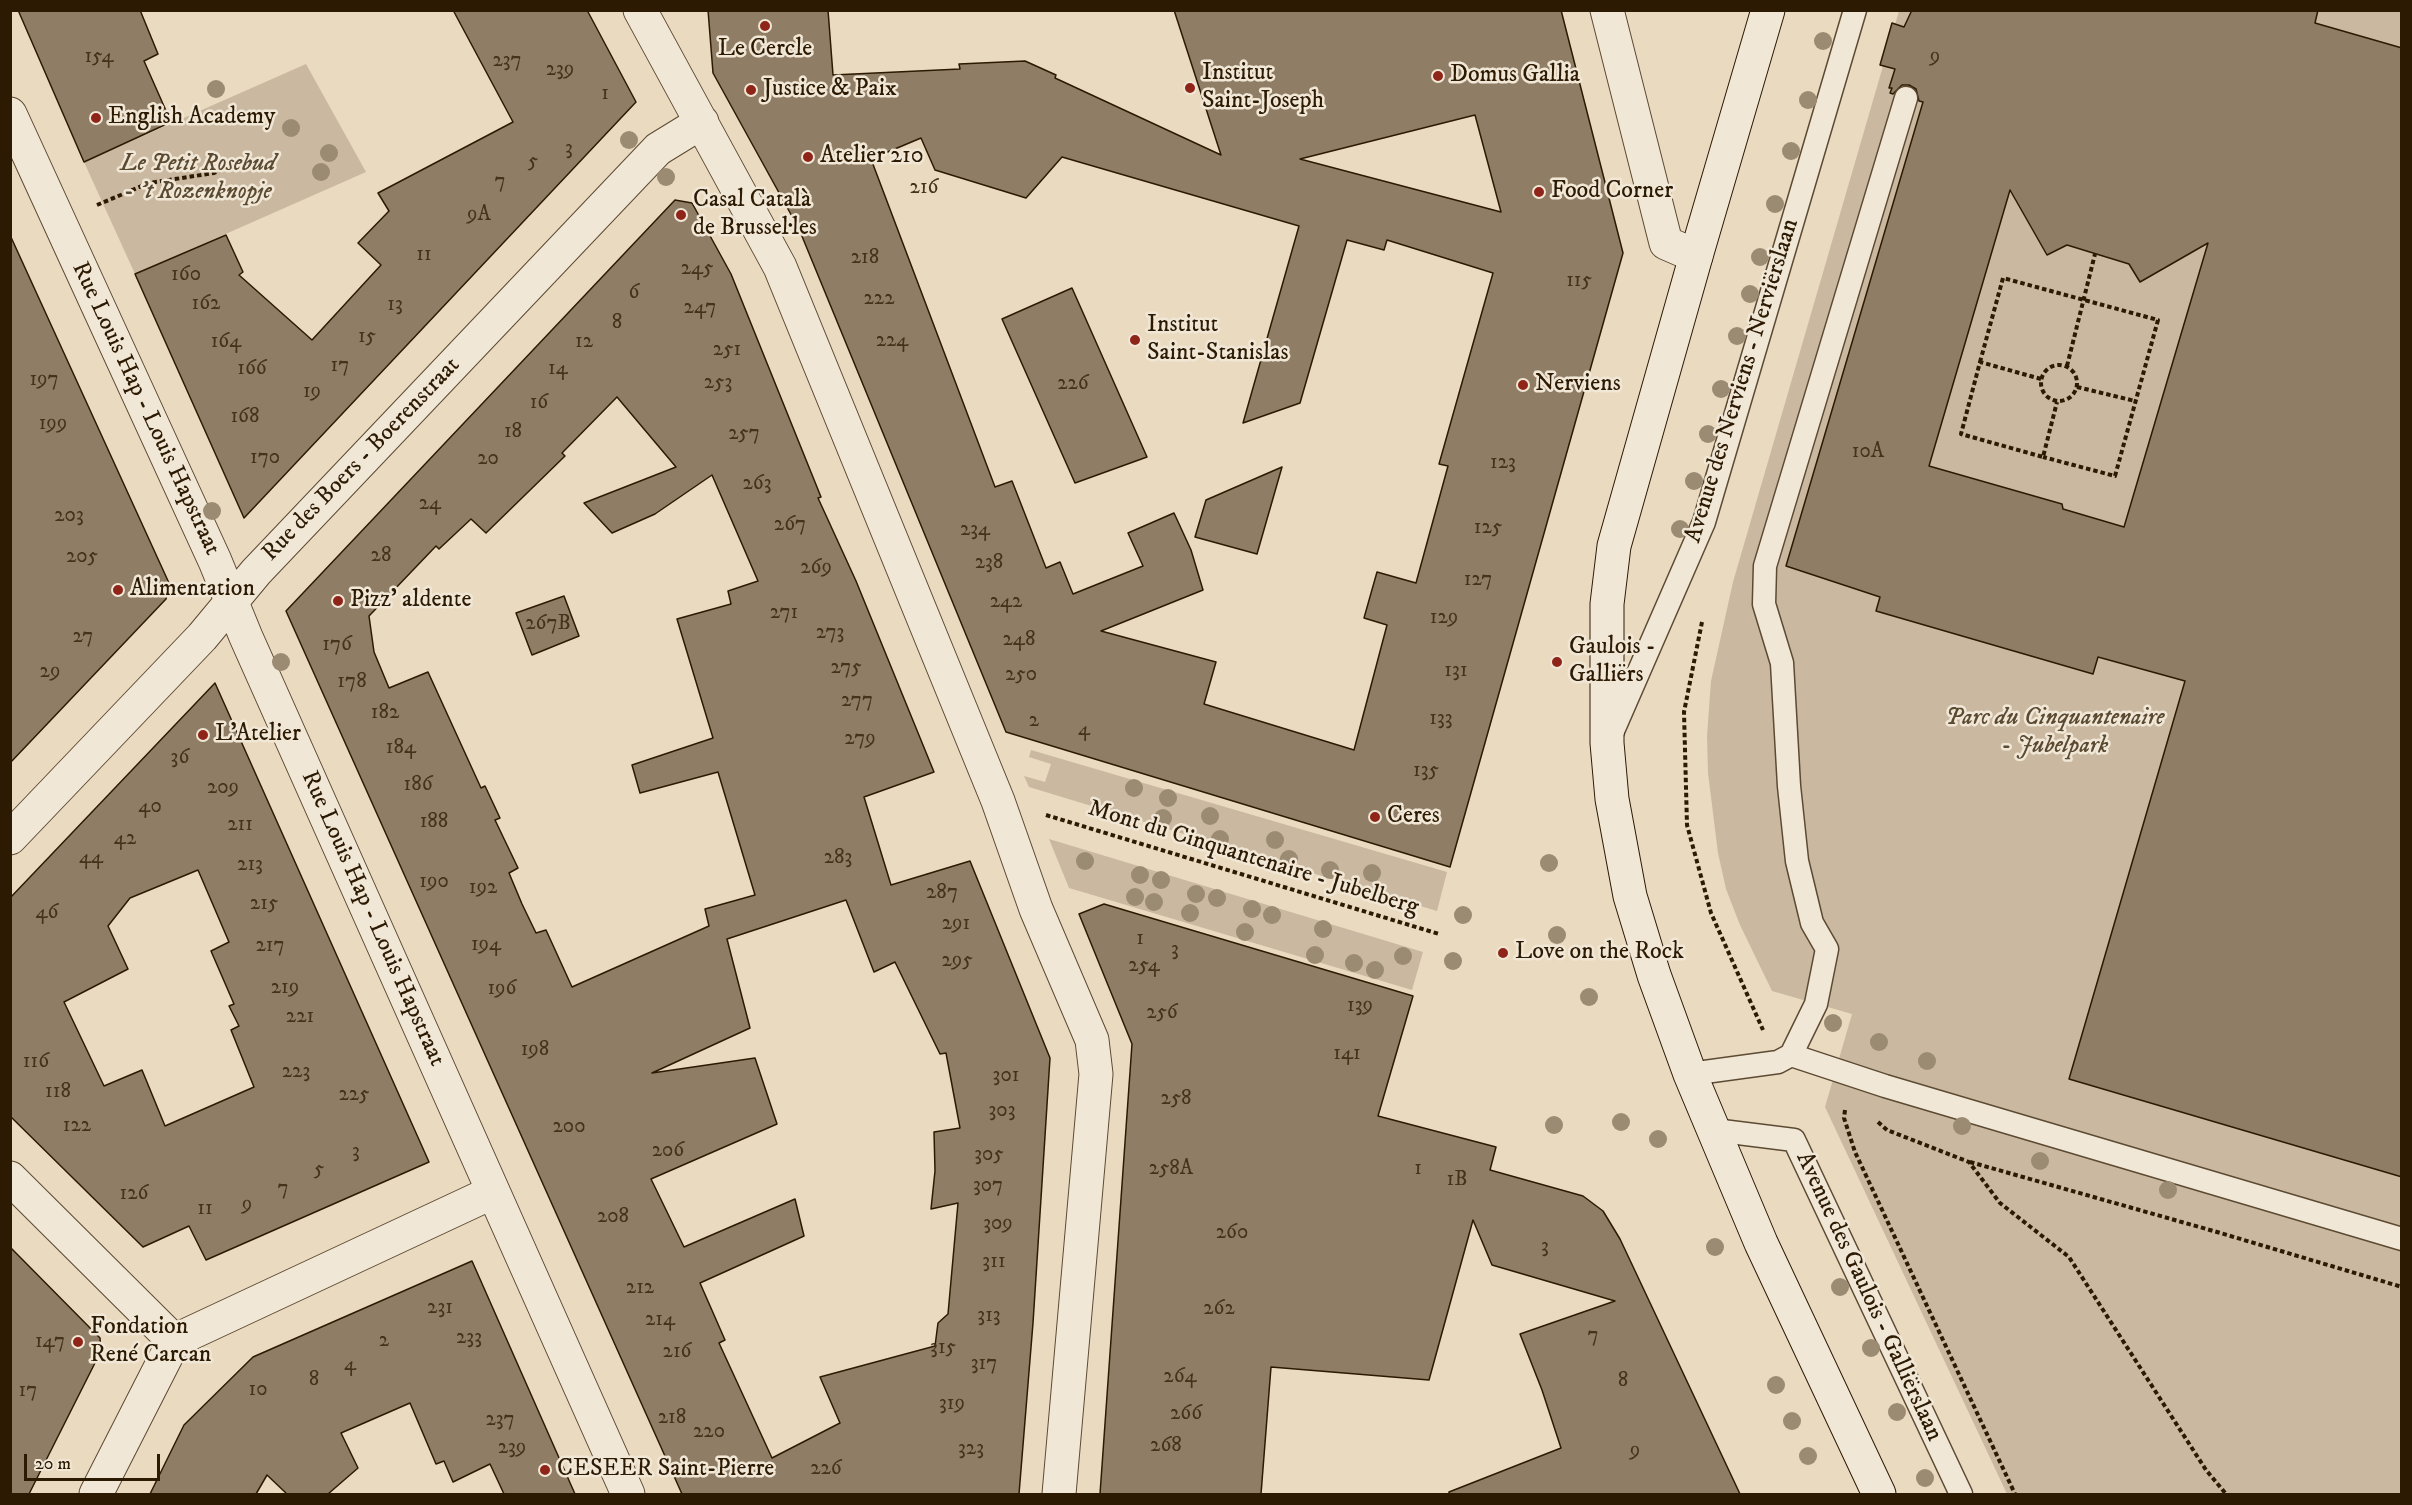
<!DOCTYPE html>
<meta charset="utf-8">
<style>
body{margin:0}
#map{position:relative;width:2412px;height:1505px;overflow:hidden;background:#eadac0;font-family:"IM FELL DW Pica",serif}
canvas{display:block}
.frame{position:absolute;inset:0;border:12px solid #2c1a03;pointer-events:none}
.scale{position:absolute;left:24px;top:1454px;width:136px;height:27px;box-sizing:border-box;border:3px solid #2c1a03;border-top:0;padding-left:8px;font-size:18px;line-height:21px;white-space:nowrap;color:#2c1a03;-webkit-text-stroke:4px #f1e7d6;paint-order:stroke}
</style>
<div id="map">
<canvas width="2412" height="1505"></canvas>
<div class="frame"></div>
<div class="scale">20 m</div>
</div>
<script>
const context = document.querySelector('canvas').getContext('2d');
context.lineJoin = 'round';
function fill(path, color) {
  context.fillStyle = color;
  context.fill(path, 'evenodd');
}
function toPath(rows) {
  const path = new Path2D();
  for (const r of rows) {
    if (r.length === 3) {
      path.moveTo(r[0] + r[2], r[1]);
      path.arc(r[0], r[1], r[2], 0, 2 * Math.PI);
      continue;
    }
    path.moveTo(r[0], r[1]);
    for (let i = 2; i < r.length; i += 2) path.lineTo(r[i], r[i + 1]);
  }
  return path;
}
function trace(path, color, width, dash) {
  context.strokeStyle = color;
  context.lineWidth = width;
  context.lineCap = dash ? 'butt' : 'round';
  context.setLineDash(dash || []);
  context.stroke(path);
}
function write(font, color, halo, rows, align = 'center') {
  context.font = font + ' "IM FELL DW Pica",serif';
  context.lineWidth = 5;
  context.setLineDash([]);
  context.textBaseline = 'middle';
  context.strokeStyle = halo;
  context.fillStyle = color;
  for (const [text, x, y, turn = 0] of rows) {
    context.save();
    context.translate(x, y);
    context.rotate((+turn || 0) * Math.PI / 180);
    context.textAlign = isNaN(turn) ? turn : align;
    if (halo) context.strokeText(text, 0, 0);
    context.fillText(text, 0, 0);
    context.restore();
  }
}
fill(toPath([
 [1899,11,2401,11,2401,1494,2007,1494,1825,1107,1852,1014,1772,991,1740,925,1726,889,1718,853,1708,773,1707,736,1711,681,1733,582],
 [306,64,366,172,135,274,84,162],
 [1031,750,1447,872,1437,911,1029,787,1024,776,1045,782,1051,764,1029,757],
 [1049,839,1423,952,1412,990,1069,888]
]), '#cab9a0');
const building = toPath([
 [18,10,140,10,158,54,144,61,171,122,84,162,18,10],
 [453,10,587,10,636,102,244,518,135,274,226,235,243,272,239,275,312,340,381,265,358,243,389,211,378,193,513,122,453,10],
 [708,10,828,10,833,75,960,69,959,64,1025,61,1056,75,1055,78,1221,155,1174,10,1561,10,1623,253,1450,867,1006,732,799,229,713,73,708,10],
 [1475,115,1501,212,1300,159,1475,115],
 [921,138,935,170,1026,198,1062,157,1299,226,1243,423,1300,403,1347,240,1384,250,1387,240,1493,273,1439,464,1448,466,1416,583,1377,572,1364,618,1387,625,1354,750,1204,704,1216,662,1101,631,1203,590,1191,550,1174,513,1128,533,1143,566,1073,594,1060,562,1046,568,1012,481,995,487,871,159,921,138],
 [1912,10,2318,10,2315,23,2402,48,2402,1177,2069,1079,2185,681,2098,657,2093,674,1876,611,1880,597,1786,566,1923,102,1919,101,1916,89,1909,85,1902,85,1893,94,1890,93,1892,88,1889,88,1895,69,1880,65,1892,23,1904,27,1912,10],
 [2010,190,2047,255,2067,245,2129,264,2140,282,2208,243,2124,527,2063,509,2062,504,1929,466,2010,190],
 [675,200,692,203,731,274,821,497,818,498,856,581,934,772,864,797,891,885,970,861,1050,1058,1033,1323,1019,1494,682,1494,286,611,675,200],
 [617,397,676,467,584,503,612,533,655,514,712,475,758,581,728,591,731,604,677,619,713,738,632,765,640,793,718,772,755,895,705,909,709,926,572,987,546,930,536,933,522,904,509,873,518,868,495,820,500,818,485,786,481,788,428,672,389,688,374,652,369,616,436,546,439,549,471,519,486,533,565,456,562,453,617,397],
 [846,900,874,972,895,962,940,1054,946,1053,960,1128,934,1132,935,1171,931,1209,958,1203,948,1314,938,1323,935,1346,820,1377,840,1423,772,1458,719,1343,725,1340,700,1283,804,1236,795,1199,684,1247,651,1179,777,1124,755,1058,652,1073,750,1028,727,939,846,900],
 [10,235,169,583,166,599,10,763,10,235],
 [1072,288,1147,457,1075,483,1002,319,1072,288],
 [1282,467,1257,554,1195,537,1206,500,1282,467],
 [564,596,579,636,532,655,516,613,564,596],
 [215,683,429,1162,206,1260,189,1226,143,1247,10,1116,10,898,215,683],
 [198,870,229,942,211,951,234,1004,229,1006,239,1026,231,1030,254,1087,165,1126,142,1070,104,1086,64,1002,128,969,108,926,130,898,198,870],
 [1104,904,1413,996,1378,1116,1496,1147,1490,1170,1583,1196,1603,1211,1620,1239,1740,1494,1449,1494,1449,1492,1561,1448,1542,1390,1520,1334,1615,1301,1492,1265,1473,1220,1429,1380,1271,1367,1261,1494,1100,1494,1132,1044,1079,914,1104,904],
 [10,1247,100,1338,101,1351,29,1494,10,1494,10,1247],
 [472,1261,575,1494,504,1494,490,1464,453,1482,444,1461,436,1464,410,1403,341,1433,358,1468,328,1494,287,1494,267,1475,256,1494,150,1494,184,1425,253,1357,472,1261]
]);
fill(building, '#8f7e65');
trace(building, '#2c1a03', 1.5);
const lane = toPath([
 [1612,733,1704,522,1855,10],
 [1791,1055,1816,1004,1827,949,1812,923,1797,861,1789,786,1782,663,1764,604,1765,566,1906,98],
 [1690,1074,1778,1062,1791,1055,1885,1086,2402,1239],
 [1714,1130,1794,1140,1961,1494]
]);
const street = toPath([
 [640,10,780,267,998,801,1036,909,1092,1040,1096,1074,1059,1494],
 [1607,10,1666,243,1696,256],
 [10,114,215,561,246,637,628,1494],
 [10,838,202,637,256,572,658,149,702,122],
 [10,1178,174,1341],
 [96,1494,174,1341,493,1192]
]);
const secondary = toPath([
 [1768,10,1696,256,1614,546,1607,604,1607,743,1612,799,1630,896,1654,975,1690,1074,1761,1243,1879,1494]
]);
trace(lane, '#5c4a32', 25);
trace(street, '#5c4a32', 35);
trace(secondary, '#2c1a03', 35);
trace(toPath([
 [97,205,149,183,214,173,241,161],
 [1980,362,2003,278,2158,320,2115,476,2043,457],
 [2059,383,18],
 [2067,366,2095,254],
 [2041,379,1980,362,1961,434,2043,457,2057,402],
 [2077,387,2135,401],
 [1702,622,1684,712,1687,825,1711,913,1763,1030],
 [1046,815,1439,934],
 [1845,1110,1844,1118,1855,1152,2015,1494],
 [1878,1122,1887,1130,1969,1162,2000,1203,2069,1257,2206,1470,2226,1494],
 [1970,1162,2217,1232,2402,1287]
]), '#2c1a03', 4, [4.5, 3]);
trace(lane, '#f1e7d6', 22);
trace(street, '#f1e7d6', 33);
trace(secondary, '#f1e7d6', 33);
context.fillStyle = '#9b8b72';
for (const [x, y] of [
 [1823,41],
 [216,89],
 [1808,100],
 [291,128],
 [629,140],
 [1791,151],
 [329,153],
 [321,172],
 [666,177],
 [1775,204],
 [1760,257],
 [1750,294],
 [1737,336],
 [1721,389],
 [1708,434],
 [1694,481],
 [212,511],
 [1680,529],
 [281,662],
 [1134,788],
 [1168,798],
 [1210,816],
 [1163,818],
 [1220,839],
 [1275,840],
 [1289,859],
 [1085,861],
 [1549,863],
 [1330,870],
 [1372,873],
 [1140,875],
 [1161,880],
 [1196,894],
 [1135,897],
 [1217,898],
 [1154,902],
 [1252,909],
 [1190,913],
 [1272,915],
 [1463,915],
 [1323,929],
 [1245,932],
 [1557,935],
 [1315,955],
 [1403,956],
 [1453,961],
 [1354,963],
 [1375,970],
 [1589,997],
 [1833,1023],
 [1879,1042],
 [1927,1061],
 [1621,1122],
 [1554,1125],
 [1962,1126],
 [1658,1139],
 [2040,1161],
 [2168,1190],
 [1715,1247],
 [1840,1287],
 [1871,1348],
 [1776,1385],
 [1897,1412],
 [1792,1421],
 [1808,1456],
 [1925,1478]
]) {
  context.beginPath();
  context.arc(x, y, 9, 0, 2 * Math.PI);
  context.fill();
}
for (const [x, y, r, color] of [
 [765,26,6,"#8f2418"],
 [1438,76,6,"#8f2418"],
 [1190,88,6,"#8f2418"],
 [751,90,6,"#8f2418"],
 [96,118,6,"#8f2418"],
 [808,157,6,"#8f2418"],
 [1539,192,6,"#8f2418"],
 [681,215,6,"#8f2418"],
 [1135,340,6,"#8f2418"],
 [1523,385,6,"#8f2418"],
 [118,590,6,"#8f2418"],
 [338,601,6,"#8f2418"],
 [1557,662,6,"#8f2418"],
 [203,735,6,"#8f2418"],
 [1375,817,6,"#8f2418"],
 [1503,953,6,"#8f2418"],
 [78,1342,6,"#8f2418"],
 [545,1470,6,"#8f2418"]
]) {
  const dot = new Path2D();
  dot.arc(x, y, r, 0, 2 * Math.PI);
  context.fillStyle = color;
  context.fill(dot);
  trace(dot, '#f1e7d6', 2);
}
write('21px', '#45331c', null, [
 ["154",99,58],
 ["9",1935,58],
 ["237",507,62],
 ["239",560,71],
 ["1",605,95],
 ["3",569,150],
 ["5",533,163],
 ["7",500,183],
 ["216",924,189],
 ["9A",479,216],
 ["11",424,256],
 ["218",865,259],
 ["245",697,270],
 ["160",186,276],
 ["115",1579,282],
 ["6",634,294],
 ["222",879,300],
 ["162",206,305],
 ["13",395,306],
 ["247",700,309],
 ["8",617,324],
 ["15",367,338],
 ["224",892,342],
 ["164",226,343],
 ["12",584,343],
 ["251",727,351],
 ["17",340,367],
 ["166",252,370],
 ["14",558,370],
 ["197",44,381],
 ["253",718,384],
 ["226",1073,385],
 ["19",312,393],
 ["16",539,404],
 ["168",245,418],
 ["199",53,425],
 ["18",513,433],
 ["257",744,435],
 ["10A",1868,453],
 ["170",265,459],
 ["20",488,460],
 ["123",1503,464],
 ["263",757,485],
 ["24",430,505],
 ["203",69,517],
 ["267",790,526],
 ["125",1488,529],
 ["234",975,531],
 ["28",381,557],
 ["205",82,558],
 ["238",989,564],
 ["269",816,569],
 ["127",1478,581],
 ["242",1006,603],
 ["271",784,614],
 ["129",1444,619],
 ["267B",548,625],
 ["273",830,634],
 ["27",83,638],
 ["248",1019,641],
 ["176",337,646],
 ["275",846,669],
 ["131",1456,672],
 ["29",50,673],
 ["250",1021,676],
 ["178",352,683],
 ["277",857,702],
 ["182",385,714],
 ["133",1441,720],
 ["2",1034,722],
 ["4",1084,731],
 ["279",860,740],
 ["184",401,749],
 ["36",180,759],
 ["135",1426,772],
 ["186",418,786],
 ["209",223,789],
 ["40",150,808],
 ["188",434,823],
 ["211",240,826],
 ["42",125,840],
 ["44",91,859],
 ["283",838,859],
 ["213",250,866],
 ["190",434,883],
 ["192",483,889],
 ["287",942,894],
 ["215",264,905],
 ["46",47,914],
 ["291",956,925],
 ["1",1140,940],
 ["194",486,946],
 ["217",270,947],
 ["3",1175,951],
 ["295",957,962],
 ["254",1144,967],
 ["219",285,989],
 ["196",502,990],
 ["139",1360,1007],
 ["256",1162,1014],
 ["221",300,1018],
 ["198",535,1051],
 ["141",1347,1055],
 ["116",36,1063],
 ["223",296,1073],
 ["301",1006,1077],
 ["118",58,1093],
 ["225",354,1096],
 ["258",1176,1100],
 ["303",1002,1112],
 ["122",77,1127],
 ["200",569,1128],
 ["206",668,1152],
 ["3",356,1153],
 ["305",989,1156],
 ["258A",1171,1170],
 ["1",1418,1170],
 ["5",319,1171],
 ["1B",1457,1181],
 ["307",988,1187],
 ["7",283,1190],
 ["126",134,1195],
 ["9",247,1206],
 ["11",205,1210],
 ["208",613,1218],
 ["309",998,1225],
 ["260",1232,1234],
 ["3",1545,1248],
 ["311",994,1263],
 ["212",640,1289],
 ["231",440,1309],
 ["262",1219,1310],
 ["313",989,1317],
 ["214",660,1321],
 ["7",1593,1337],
 ["233",469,1339],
 ["2",384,1342],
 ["147",50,1343],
 ["315",943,1349],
 ["216",677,1353],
 ["317",984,1365],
 ["4",350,1366],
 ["264",1180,1378],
 ["8",314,1381],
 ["8",1623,1382],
 ["10",258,1391],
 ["17",28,1392],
 ["319",952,1405],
 ["266",1186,1415],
 ["218",672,1419],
 ["237",500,1421],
 ["220",709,1433],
 ["268",1166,1447],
 ["239",512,1449],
 ["323",971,1450],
 ["9",1635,1452],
 ["226",826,1470]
]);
write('24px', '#2c1a03', '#f1e7d6', [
 ["Le Cercle",765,50,"center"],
 ["Institut",1202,74],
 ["Saint-Joseph",1202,102],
 ["Domus Gallia",1450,76],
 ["Justice & Paix",763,90],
 ["English Academy",108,118],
 ["Atelier 210",820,157],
 ["Food Corner",1551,192],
 ["Casal Català",693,201],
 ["de Brussel·les",693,229],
 ["Institut",1147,326],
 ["Saint-Stanislas",1147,354],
 ["Nerviens",1535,385],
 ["Alimentation",130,590],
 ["Pizz' aldente",350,601],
 ["Gaulois -",1569,648],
 ["Galliërs",1569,676],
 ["L'Atelier",215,735],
 ["Ceres",1387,817],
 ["Love on the Rock",1515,953],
 ["Fondation",90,1328],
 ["René Carcan",90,1356],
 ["CESEER Saint-Pierre",557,1470]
], 'left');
write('italic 24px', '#5b4a32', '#f1e7d6', [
 ["Le Petit Rosebud",198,165],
 ["- 't Rozenknopje",198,193],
 ["Parc du Cinquantenaire",2055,719],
 ["- Jubelpark",2055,747]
]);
write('24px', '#2c1a03', '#f1e7d6', [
 ["Avenue des Nerviens - Nerviërslaan",1743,381,-73],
 ["Rue Louis Hap - Louis Hapstraat",145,409,65],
 ["Rue des Boers - Boerenstraat",362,460,-46],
 ["Mont du Cinquantenaire - Jubelberg",1253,859,17],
 ["Rue Louis Hap - Louis Hapstraat",372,919,66],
 ["Avenue des Gaulois - Galliërslaan",1868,1297,65]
]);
</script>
